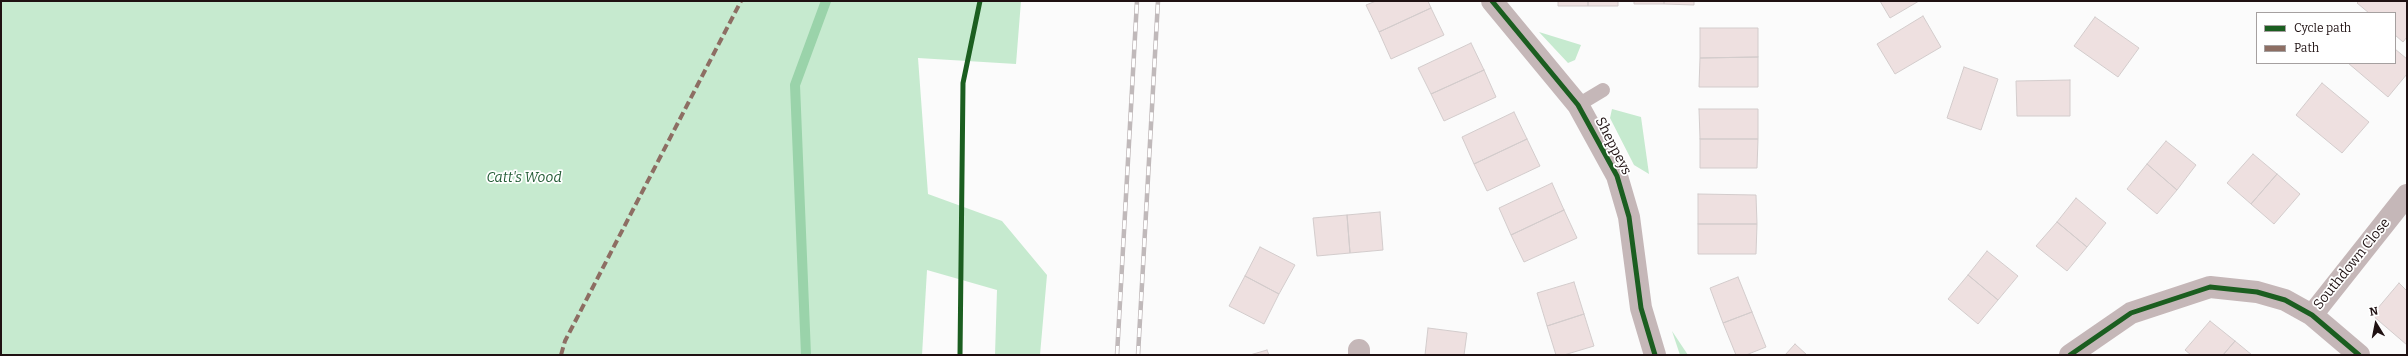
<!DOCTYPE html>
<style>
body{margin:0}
#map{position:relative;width:2408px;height:356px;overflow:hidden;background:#fbfbfb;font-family:Bitter,serif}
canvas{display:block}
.frame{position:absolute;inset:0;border:2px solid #1f1112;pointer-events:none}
.legend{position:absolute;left:2256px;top:12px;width:140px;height:52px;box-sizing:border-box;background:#fff;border:1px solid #a5a0a0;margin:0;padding:5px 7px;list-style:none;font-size:12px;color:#1f1112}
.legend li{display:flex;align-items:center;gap:8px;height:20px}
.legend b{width:20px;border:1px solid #a5a0a0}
.north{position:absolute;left:2356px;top:304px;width:40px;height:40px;-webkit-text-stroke:3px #fff;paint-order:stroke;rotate:350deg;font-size:11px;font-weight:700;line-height:16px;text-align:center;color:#1f1112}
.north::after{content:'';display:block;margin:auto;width:14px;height:18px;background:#1f1112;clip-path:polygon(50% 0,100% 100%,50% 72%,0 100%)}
</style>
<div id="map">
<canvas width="2408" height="356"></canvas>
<div class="frame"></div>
<ul class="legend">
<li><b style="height:5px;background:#1b5e20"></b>Cycle path</li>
<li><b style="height:5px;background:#8d6e63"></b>Path</li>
</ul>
<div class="north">N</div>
</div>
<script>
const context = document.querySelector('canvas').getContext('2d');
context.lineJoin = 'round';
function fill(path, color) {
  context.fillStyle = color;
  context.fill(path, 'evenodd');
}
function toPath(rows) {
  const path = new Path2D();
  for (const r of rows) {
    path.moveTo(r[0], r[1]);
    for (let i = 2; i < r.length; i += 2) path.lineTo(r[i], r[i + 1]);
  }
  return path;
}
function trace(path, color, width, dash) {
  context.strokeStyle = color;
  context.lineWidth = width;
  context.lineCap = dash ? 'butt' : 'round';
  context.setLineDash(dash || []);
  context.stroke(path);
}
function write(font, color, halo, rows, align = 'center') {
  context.font = font + ' Bitter,serif';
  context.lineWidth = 3.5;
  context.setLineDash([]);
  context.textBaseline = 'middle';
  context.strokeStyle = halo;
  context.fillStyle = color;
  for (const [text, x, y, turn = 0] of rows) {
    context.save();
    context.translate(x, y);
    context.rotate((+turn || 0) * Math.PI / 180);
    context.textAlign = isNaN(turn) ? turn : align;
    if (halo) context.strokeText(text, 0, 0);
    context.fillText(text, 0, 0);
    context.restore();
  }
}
fill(toPath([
 [1,1,1021,1,1016,64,918,58,928,194,1002,221,1047,275,1040,355,995,355,997,290,927,270,922,355,1,355],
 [1539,32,1581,45,1575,60,1568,63],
 [1612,109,1641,117,1649,174,1634,165,1610,118],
 [1672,331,1688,355,1680,355]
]), '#c6eacf');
trace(toPath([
 [806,355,795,85,826,1]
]), '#9ad3aa', 10);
const building = toPath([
 [1376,1,1428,1,1431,8,1379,32,1366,5,1376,1],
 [1558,1,1588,1,1588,6,1558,6,1558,1],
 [1588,1,1618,1,1618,6,1588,6,1588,1],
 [1634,1,1664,1,1664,4,1634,4,1634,1],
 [1664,1,1694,1,1694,5,1664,4,1664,1],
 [1880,1,1919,1,1890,18,1880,1],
 [2359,1,2407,1,2407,37,2403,42,2395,35,2395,13,2369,13,2357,3,2359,1],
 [1431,8,1444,35,1391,59,1379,32,1431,8],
 [1923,16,1941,47,1895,74,1877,44,1923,16],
 [2095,17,2139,48,2118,77,2074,46,2095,17],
 [1700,28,1758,28,1758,57,1700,58,1700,28],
 [1471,43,1484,70,1431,94,1418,68,1471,43],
 [2395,49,2407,59,2407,74,2388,97,2348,63,2395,63,2395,49],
 [1758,57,1758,87,1699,87,1700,58,1758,57],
 [1964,67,1998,79,1981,130,1947,118,1964,67],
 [1484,70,1496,97,1444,121,1431,94,1484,70],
 [2070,80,2070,116,2017,116,2016,81,2070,80],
 [2322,83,2369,122,2342,153,2296,115,2322,83],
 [1699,109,1758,109,1758,139,1700,139,1699,109],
 [1514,112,1527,139,1474,164,1462,137,1514,112],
 [1527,139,1540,166,1487,191,1474,164,1527,139],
 [1700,139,1758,139,1757,168,1700,168,1700,139],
 [2166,141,2196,165,2177,190,2147,164,2166,141],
 [2253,154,2277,174,2251,204,2227,183,2253,154],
 [2147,164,2177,190,2157,214,2127,189,2147,164],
 [2277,174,2300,194,2274,224,2251,204,2277,174],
 [1552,183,1564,210,1511,235,1499,208,1552,183],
 [1698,194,1756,195,1757,224,1698,224,1698,194],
 [2076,198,2106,223,2087,247,2057,222,2076,198],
 [1564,210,1577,238,1524,262,1511,235,1564,210],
 [1380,212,1383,250,1350,253,1347,215,1380,212],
 [1347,215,1350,253,1317,256,1313,218,1347,215],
 [2057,222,2087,247,2067,271,2036,246,2057,222],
 [1698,224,1757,224,1756,254,1698,254,1698,224],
 [1260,247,1295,265,1279,294,1245,276,1260,247],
 [1987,251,2018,276,1998,300,1968,275,1987,251],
 [1968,275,1998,300,1978,324,1948,299,1968,275],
 [1245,276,1279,294,1264,324,1229,306,1245,276],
 [1738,277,1752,312,1723,323,1710,288,1738,277],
 [1574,282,1584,314,1547,326,1537,293,1574,282],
 [2399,283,2407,291,2407,345,2372,315,2399,283],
 [1752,312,1766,347,1746,355,1736,355,1723,323,1752,312],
 [1584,314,1594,346,1564,355,1556,355,1547,326,1584,314],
 [2210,321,2235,341,2223,355,2191,355,2185,350,2210,321],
 [1428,328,1467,333,1464,355,1425,355,1428,328],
 [2235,341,2252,355,2223,355,2235,341],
 [1795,344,1807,355,1785,355,1795,344],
 [1267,350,1269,355,1250,355,1267,350]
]);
fill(building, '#eee0e0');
trace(building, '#d3cccc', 1);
trace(toPath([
 [1578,105,1603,90]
]), '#c5b7b8', 14);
trace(toPath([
 [1492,1,1578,105,1617,176,1629,217,1641,308,1655,355],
 [2312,315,2407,195],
 [1359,350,1359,355],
 [2070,355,2131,313,2210,287,2257,292,2285,300,2312,315,2359,355]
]), '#c5b7b8', 22);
const rail = toPath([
 [1117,355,1137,1],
 [1138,355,1158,1]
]);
trace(rail, '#c0b9ba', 4.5);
trace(rail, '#fff', 3, [9]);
trace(toPath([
 [561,355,565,341,741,1]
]), '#8d6e63', 4, [8, 4]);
trace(toPath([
 [1492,1,1578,105,1617,176,1629,217,1641,308,1655,355],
 [960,355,963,83,980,1],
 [2070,355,2131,313,2210,287,2257,292,2285,300,2312,315,2359,355]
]), '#1b5e20', 5);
write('14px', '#1f1112', '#fff', [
 ["Sheppeys",1613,146,63],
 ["Southdown Close",2352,264,-51]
]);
write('italic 14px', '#235c35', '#fff', [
 ["Catt's Wood",524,178]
]);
</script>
